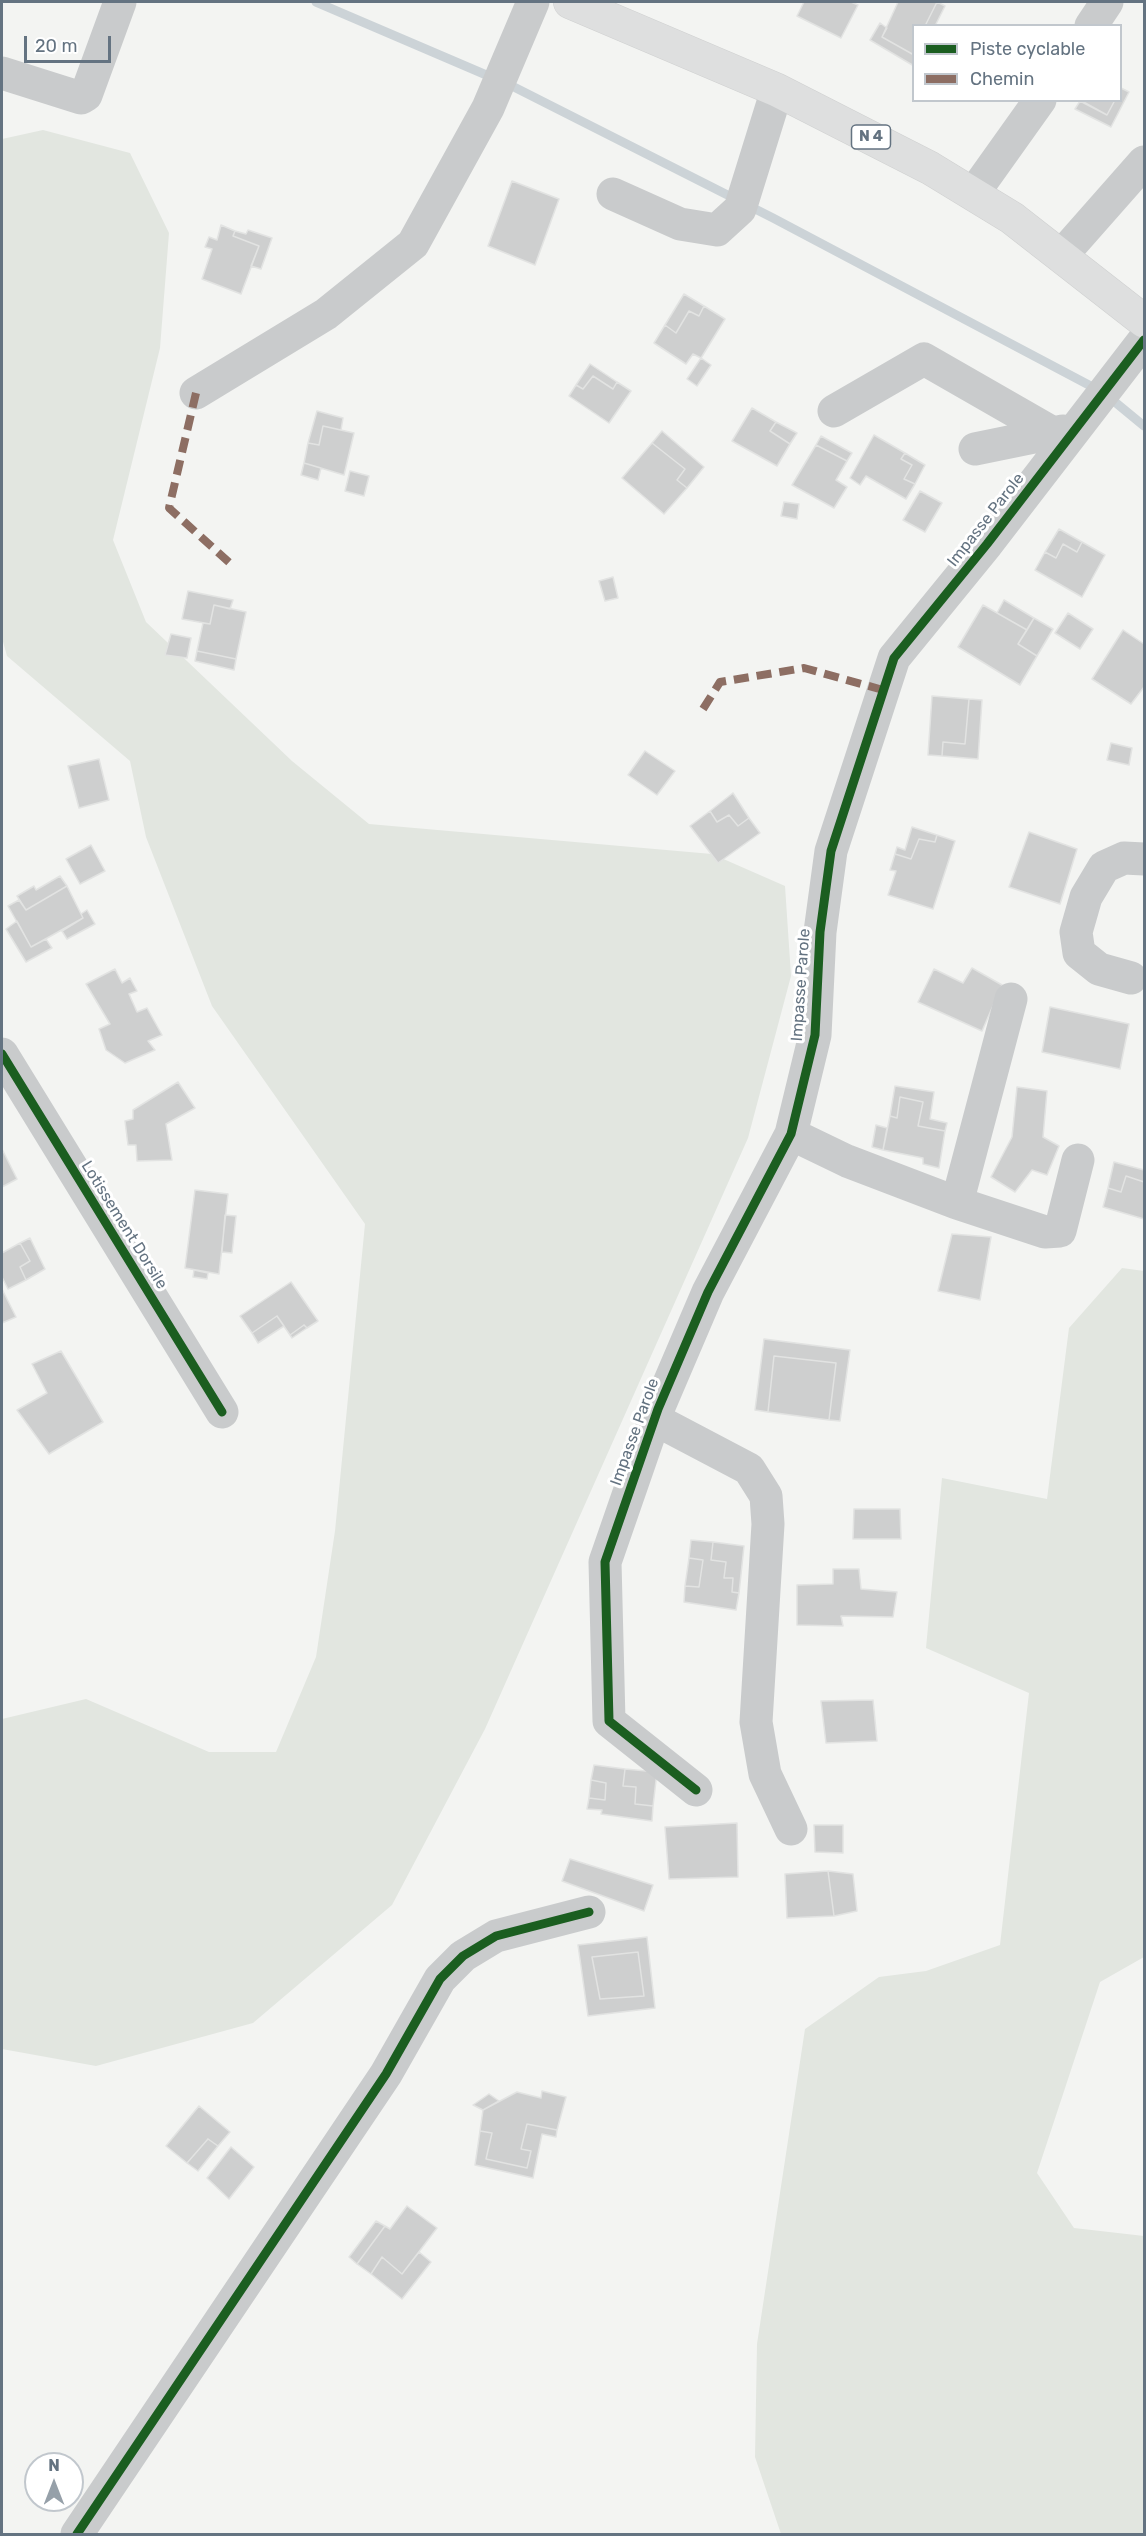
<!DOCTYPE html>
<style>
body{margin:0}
#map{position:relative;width:1146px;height:2536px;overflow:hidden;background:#f3f4f2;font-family:Rubik,sans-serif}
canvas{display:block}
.frame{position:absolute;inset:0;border:3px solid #647381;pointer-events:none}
.legend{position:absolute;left:912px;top:24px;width:210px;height:78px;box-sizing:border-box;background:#fff;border:2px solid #c1c7cd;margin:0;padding:8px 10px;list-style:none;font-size:18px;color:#647381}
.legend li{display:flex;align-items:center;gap:12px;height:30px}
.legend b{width:30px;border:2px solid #c1c7cd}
.north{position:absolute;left:24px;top:2452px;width:60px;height:60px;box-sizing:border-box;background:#fff;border:2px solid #c1c7cd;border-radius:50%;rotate:0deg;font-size:16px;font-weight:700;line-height:24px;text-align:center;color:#647381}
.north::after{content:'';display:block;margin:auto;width:21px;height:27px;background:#96a0a9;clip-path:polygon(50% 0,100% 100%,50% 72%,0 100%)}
.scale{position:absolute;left:24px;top:36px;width:87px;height:27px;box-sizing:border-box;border:3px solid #647381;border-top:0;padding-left:8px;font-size:18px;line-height:21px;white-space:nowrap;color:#647381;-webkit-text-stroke:4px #fff;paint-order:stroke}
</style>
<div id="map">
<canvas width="1146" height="2536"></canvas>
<div class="frame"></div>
<ul class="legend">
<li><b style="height:8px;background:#1b5e20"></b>Piste cyclable</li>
<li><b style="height:8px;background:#8d6e63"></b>Chemin</li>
</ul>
<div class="north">N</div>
<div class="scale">20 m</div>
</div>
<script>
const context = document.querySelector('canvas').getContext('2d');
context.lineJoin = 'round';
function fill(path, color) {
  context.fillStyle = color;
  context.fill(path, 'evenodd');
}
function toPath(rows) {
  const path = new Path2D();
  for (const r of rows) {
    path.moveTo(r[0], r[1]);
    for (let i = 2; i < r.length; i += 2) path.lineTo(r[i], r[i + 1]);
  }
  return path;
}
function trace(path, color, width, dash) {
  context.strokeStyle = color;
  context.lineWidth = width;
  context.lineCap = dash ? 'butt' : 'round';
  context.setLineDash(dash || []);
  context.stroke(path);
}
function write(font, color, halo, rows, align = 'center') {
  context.font = font + ' Rubik,sans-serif';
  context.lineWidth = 6;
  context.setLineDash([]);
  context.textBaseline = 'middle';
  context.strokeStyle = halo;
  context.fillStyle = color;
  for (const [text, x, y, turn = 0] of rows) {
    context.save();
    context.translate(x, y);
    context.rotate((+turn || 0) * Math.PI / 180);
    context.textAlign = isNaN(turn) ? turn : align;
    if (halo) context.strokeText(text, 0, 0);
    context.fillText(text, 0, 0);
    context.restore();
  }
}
fill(toPath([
 [43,130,130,153,169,233,160,348,113,540,146,622,292,761,369,824,712,854,785,886,791,976,748,1138,485,1729,392,1905,253,2023,96,2066,2,2049,2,1719,86,1699,209,1752,276,1752,316,1657,335,1531,365,1224,212,1006,146,837,130,761,7,656,2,638,2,139],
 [1122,1268,1144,1271,1144,1957,1100,1982,1037,2173,1074,2228,1144,2236,1144,2534,781,2534,755,2457,757,2344,805,2029,879,1977,926,1971,1000,1945,1029,1693,926,1648,942,1478,1047,1499,1069,1328]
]), '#e2e6e0');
trace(toPath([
 [316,2,512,86,773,218,1104,393,1144,426]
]), '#ccd3d7', 9);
const building = toPath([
 [2,2,111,2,81,89,2,61,2,2],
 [2,2,111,2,81,89,2,61,2,2],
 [804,2,851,2,858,5,841,38,797,16,804,2],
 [898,2,937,2,925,26,914,26,914,55,882,37,898,2],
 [937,2,945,6,935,26,925,26,937,2],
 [880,23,887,28,882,37,914,55,914,66,870,40,880,23],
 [1121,88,1129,92,1111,127,1075,109,1080,101,1107,115,1115,100,1120,100,1121,88],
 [1080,100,1115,100,1107,115,1080,100],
 [512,181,559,199,535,265,488,246,512,181],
 [221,225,235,231,233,236,259,246,241,294,202,279,212,249,205,247,209,237,217,240,221,225],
 [248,230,272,238,261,269,251,266,259,246,233,236,235,231,246,234,248,230],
 [684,294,704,306,699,316,689,311,676,333,665,325,684,294],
 [704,306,725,319,701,358,693,354,686,364,654,343,665,325,676,333,689,311,699,316,704,306],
 [701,358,711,365,697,386,687,379,701,358],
 [590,364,617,382,613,389,593,376,583,389,576,385,590,364],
 [593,376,613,389,617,382,631,391,609,423,569,396,576,385,583,389,593,376],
 [752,408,776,422,770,431,790,444,777,466,732,441,752,408],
 [317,411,343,418,341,430,323,426,319,445,308,443,317,411],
 [776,422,797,433,790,444,770,431,776,422],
 [323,426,354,433,344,475,304,463,308,443,319,445,323,426],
 [662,431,704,467,687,488,677,480,685,469,652,443,662,431],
 [874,435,905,453,901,459,912,465,904,479,915,484,906,499,866,476,860,485,850,478,874,435],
 [821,436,852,453,847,461,816,445,821,436],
 [652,443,685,469,677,480,687,488,664,514,622,478,652,443],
 [816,445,847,461,836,480,847,487,834,508,792,485,816,445],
 [905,453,925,465,915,484,904,479,912,465,901,459,905,453],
 [304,463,321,468,318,480,301,475,304,463],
 [350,471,369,476,364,496,345,491,350,471],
 [920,491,942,503,925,532,903,520,920,491],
 [784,502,799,504,797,519,781,516,784,502],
 [1059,529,1082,542,1077,552,1063,544,1056,558,1045,552,1059,529],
 [1082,542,1105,555,1082,597,1035,570,1045,552,1056,558,1063,544,1077,552,1082,542],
 [613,577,618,598,605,601,599,581,613,577],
 [188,591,233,600,230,609,214,605,210,624,182,619,188,591],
 [1004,600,1034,618,1027,630,997,613,1004,600],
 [214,605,246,612,236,659,197,651,203,623,210,624,214,605],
 [983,605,1027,630,1018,644,1037,656,1020,685,958,647,983,605],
 [1068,613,1093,629,1080,649,1055,633,1068,613],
 [1034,618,1053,629,1037,656,1018,644,1034,618],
 [1123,630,1144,644,1144,687,1131,704,1092,679,1123,630],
 [171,634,191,638,187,658,165,655,171,634],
 [197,651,236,659,234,670,195,661,197,651],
 [932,696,969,699,965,744,943,742,942,756,928,755,932,696],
 [969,699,982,700,978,759,942,756,943,742,965,744,969,699],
 [1111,743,1132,748,1129,765,1107,760,1111,743],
 [645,751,675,771,657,795,628,775,645,751],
 [99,759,109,800,79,808,68,766,99,759],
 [733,793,749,818,738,826,729,815,717,822,710,811,733,793],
 [710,811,717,822,729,815,738,826,749,818,760,833,718,863,690,826,710,811],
 [912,827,937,835,935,842,919,839,911,859,895,854,897,847,905,850,912,827],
 [1029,832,1077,849,1060,904,1009,887,1029,832],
 [937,835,955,841,933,909,888,895,896,871,890,870,895,854,911,859,919,839,935,842,937,835],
 [91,845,105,871,80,884,66,859,91,845],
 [60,876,67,886,26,910,17,896,34,886,36,890,60,876],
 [67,886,83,918,31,947,8,906,19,900,26,910,67,886],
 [87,910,95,924,67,939,62,931,83,918,81,914,87,910],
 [17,921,31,947,46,939,52,948,26,962,6,929,17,921],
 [972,968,1002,985,982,1031,918,1002,934,969,963,983,972,968],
 [115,969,122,983,130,978,137,991,129,994,137,1012,147,1008,162,1035,148,1041,155,1050,125,1063,106,1050,99,1029,110,1024,86,984,115,969],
 [1050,1007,1129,1024,1120,1069,1042,1052,1050,1007],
 [178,1082,195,1108,166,1124,172,1160,137,1161,136,1145,128,1145,125,1121,133,1119,133,1110,178,1082],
 [895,1086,934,1092,930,1119,947,1123,945,1131,918,1126,923,1102,900,1097,897,1118,890,1116,895,1086],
 [1017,1087,1047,1091,1043,1137,1059,1146,1047,1175,1032,1170,1015,1192,991,1177,1012,1137,1017,1087],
 [900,1097,923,1102,918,1126,945,1131,939,1168,923,1164,923,1158,883,1150,890,1116,897,1118,900,1097],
 [876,1125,887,1128,883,1150,872,1147,876,1125],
 [2,1149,17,1179,2,1187,2,1149],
 [1114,1162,1144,1170,1144,1182,1126,1176,1121,1192,1108,1188,1114,1162],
 [1126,1176,1144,1182,1144,1219,1103,1207,1108,1188,1121,1192,1126,1176],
 [195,1190,228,1194,219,1274,185,1268,195,1190],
 [225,1215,236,1216,232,1253,222,1252,225,1215],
 [952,1234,991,1237,980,1300,938,1291,952,1234],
 [30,1238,45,1269,26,1280,20,1267,30,1261,20,1243,30,1238],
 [20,1243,30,1261,20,1267,26,1280,8,1289,2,1277,2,1253,20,1243],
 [194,1270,208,1273,207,1279,193,1277,194,1270],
 [291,1282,318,1321,307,1328,304,1325,290,1335,277,1316,252,1333,240,1316,291,1282],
 [2,1289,16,1317,2,1323,2,1289],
 [277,1316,284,1326,258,1343,252,1333,277,1316],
 [304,1325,307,1328,292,1338,290,1335,304,1325],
 [764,1339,850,1350,840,1421,829,1420,836,1363,774,1356,768,1412,755,1410,764,1339],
 [61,1351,103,1422,49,1454,17,1410,47,1393,32,1364,61,1351],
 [774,1356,836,1363,829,1420,768,1412,774,1356],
 [854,1509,900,1509,901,1539,853,1539,854,1509],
 [691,1540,713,1542,711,1560,726,1562,724,1578,733,1578,732,1592,739,1593,736,1610,684,1602,685,1586,699,1587,703,1560,689,1558,691,1540],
 [713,1542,744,1546,739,1593,732,1592,733,1578,724,1578,726,1562,711,1560,713,1542],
 [689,1558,703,1560,699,1587,685,1586,689,1558],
 [833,1569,859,1569,861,1589,897,1592,893,1617,841,1616,843,1626,797,1625,797,1585,833,1584,833,1569],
 [873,1700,877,1741,826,1743,821,1701,873,1700],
 [594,1765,625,1769,623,1786,636,1787,635,1804,653,1806,652,1821,601,1814,602,1810,587,1809,589,1798,605,1800,606,1783,591,1780,594,1765],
 [625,1769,657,1772,653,1806,635,1804,636,1787,623,1786,625,1769],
 [591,1780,606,1783,605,1800,589,1798,591,1780],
 [737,1823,738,1877,669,1879,665,1827,737,1823],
 [814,1825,843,1825,843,1853,815,1852,814,1825],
 [570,1859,653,1885,644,1911,562,1881,570,1859],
 [828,1871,834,1916,787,1918,785,1874,828,1871],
 [828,1871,853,1874,857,1911,834,1916,828,1871],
 [647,1937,655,2008,588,2016,578,1945,647,1937],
 [638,1952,644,1996,600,1999,592,1957,638,1952],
 [638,1952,644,1996,600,1999,592,1957,638,1952],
 [542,2091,566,2097,557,2130,527,2124,521,2149,531,2151,527,2168,486,2159,492,2133,480,2131,483,2110,517,2092,541,2098,542,2091],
 [489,2094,499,2101,483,2110,473,2105,489,2094],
 [199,2106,230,2132,218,2146,208,2139,187,2163,166,2146,199,2106],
 [527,2124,557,2130,556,2137,542,2134,533,2178,475,2165,480,2131,492,2133,486,2159,527,2168,531,2151,521,2149,527,2124],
 [208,2139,218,2146,198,2171,187,2163,208,2139],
 [231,2147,254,2167,229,2199,207,2178,231,2147],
 [407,2206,437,2228,402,2274,382,2257,371,2274,357,2264,385,2226,390,2229,407,2206],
 [376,2221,385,2226,357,2264,349,2257,376,2221],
 [419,2252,431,2262,402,2299,371,2274,382,2257,402,2274,419,2252]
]);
fill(building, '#cecfcf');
trace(building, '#e2e3e2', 1.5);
const major = toPath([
 [570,2,777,90,930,168,1012,218,1144,321]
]);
trace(major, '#cfd0d0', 34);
trace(toPath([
 [1091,26,1107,2],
 [2,73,81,98,86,95,120,2],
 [613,194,680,224,717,230,740,209,777,90],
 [973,194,1040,100],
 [1062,255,1144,162],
 [196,393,326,314,413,244,488,108,533,2],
 [834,411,924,359,1053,433],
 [975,449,1063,431],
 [1131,978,1099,969,1079,953,1076,932,1086,897,1104,867,1124,858,1144,859],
 [2,1054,222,1412],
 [791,1134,847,1161,957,1203,1011,999],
 [957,1203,1045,1232,1060,1231,1078,1160],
 [654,1419,749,1469,766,1496,768,1524,756,1722,765,1774,791,1829],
 [696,1790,609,1721,605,1562,658,1409,708,1292,791,1134,815,1035,820,932,831,851,894,658,987,544,1144,340],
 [77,2534,386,2074,440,1979,463,1956,496,1936,589,1912]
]), '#c9cbcc', 33);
trace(major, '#dedfdf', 33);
trace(toPath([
 [196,393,169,508,232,565],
 [703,709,720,682,804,668,883,690]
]), '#8d6e63', 8, [15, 8]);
trace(toPath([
 [2,1054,222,1412],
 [696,1790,609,1721,605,1562,658,1409,708,1292,791,1134,815,1035,820,932,831,851,894,658,987,544,1144,340],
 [77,2534,386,2074,440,1979,463,1956,496,1936,589,1912]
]), '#1b5e20', 9);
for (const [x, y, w] of [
 [871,137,39]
]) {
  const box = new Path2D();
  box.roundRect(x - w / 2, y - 12, w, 24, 4.5);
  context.fillStyle = '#fff';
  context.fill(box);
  trace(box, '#647381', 1.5);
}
write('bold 15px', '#647381', null, [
 ["N 4",871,137]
]);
write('16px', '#647381', '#fff', [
 ["Impasse Parole",986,520,-52],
 ["Impasse Parole",801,985,-86],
 ["Lotissement Dorsile",124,1225,58],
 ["Impasse Parole",635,1432,-70]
]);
</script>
